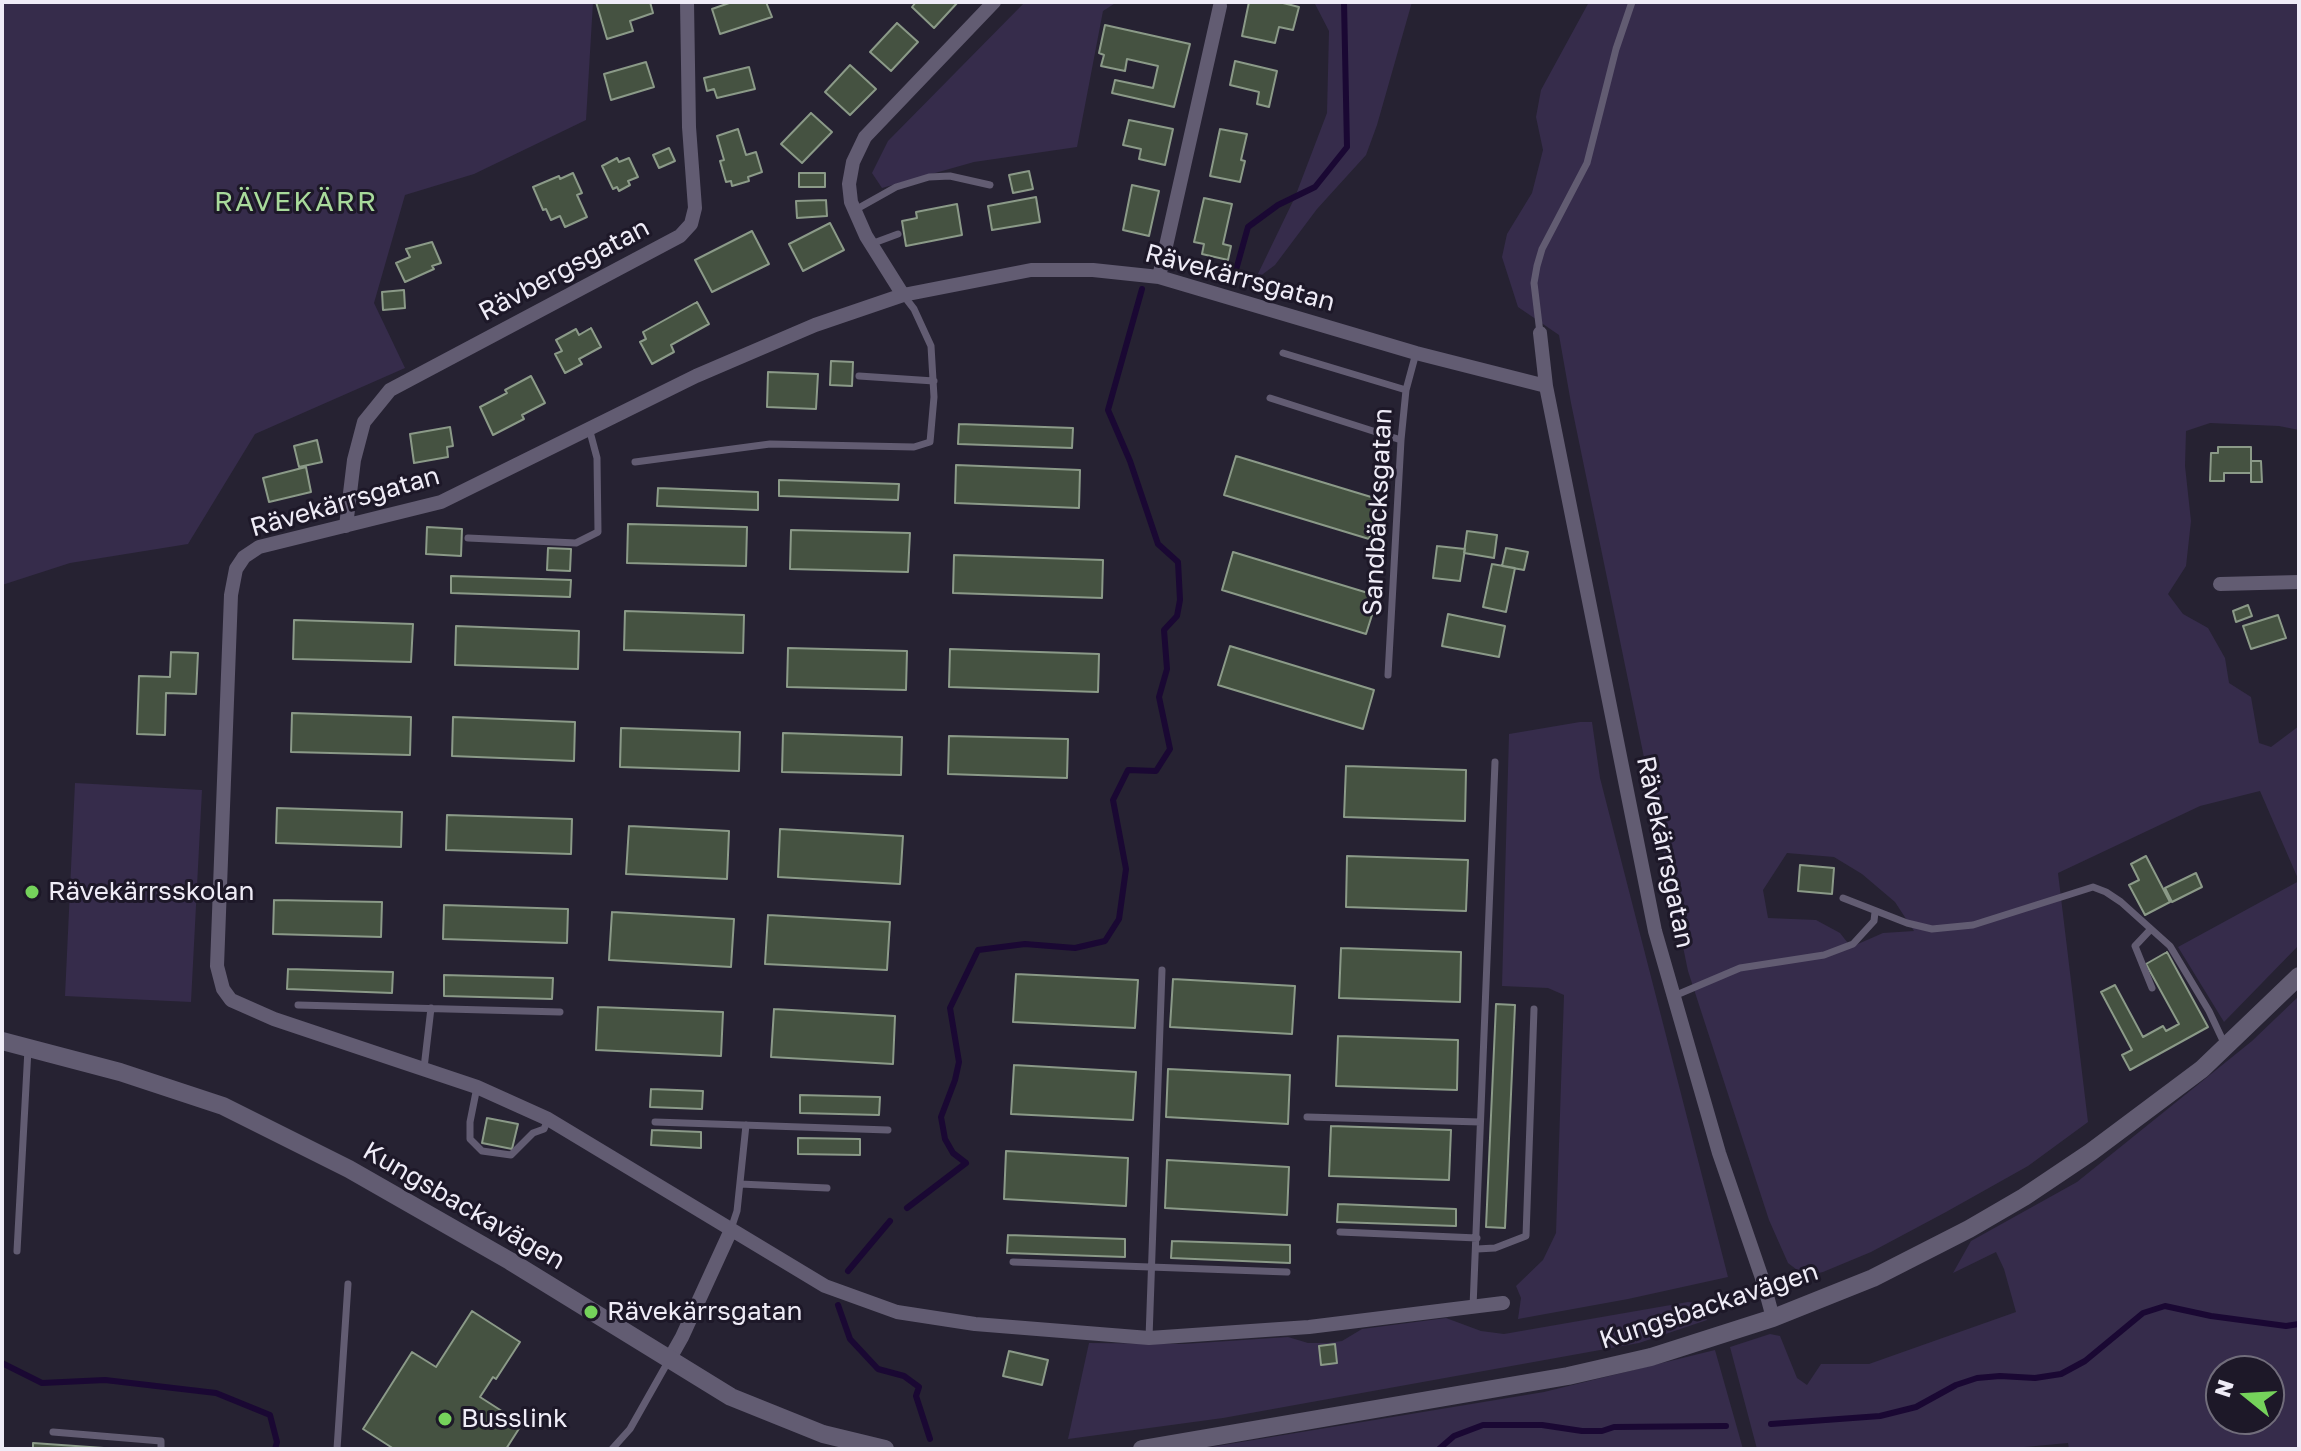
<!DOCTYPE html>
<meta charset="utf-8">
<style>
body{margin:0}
#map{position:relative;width:2301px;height:1451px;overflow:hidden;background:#262232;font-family:"Golos Text",sans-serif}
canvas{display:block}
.frame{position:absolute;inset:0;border:4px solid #efecf7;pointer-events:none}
.north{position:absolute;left:2205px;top:1355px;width:80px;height:80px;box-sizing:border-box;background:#1d1828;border:2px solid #716d7b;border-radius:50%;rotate:288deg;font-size:22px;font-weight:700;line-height:32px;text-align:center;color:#efecf7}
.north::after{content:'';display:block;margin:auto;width:28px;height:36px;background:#75d25b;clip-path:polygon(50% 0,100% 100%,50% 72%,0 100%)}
</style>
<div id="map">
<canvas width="2301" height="1451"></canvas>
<div class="frame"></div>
<div class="north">N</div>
</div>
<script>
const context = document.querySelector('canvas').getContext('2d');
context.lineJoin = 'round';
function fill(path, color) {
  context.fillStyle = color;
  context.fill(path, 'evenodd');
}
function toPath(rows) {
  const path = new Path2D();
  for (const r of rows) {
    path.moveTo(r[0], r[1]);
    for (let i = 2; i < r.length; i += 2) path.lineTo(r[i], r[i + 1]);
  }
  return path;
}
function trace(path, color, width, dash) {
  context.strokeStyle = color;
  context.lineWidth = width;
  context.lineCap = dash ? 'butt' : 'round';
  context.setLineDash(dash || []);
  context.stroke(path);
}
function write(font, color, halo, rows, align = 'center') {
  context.font = font + ' "Golos Text",sans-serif';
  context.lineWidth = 6;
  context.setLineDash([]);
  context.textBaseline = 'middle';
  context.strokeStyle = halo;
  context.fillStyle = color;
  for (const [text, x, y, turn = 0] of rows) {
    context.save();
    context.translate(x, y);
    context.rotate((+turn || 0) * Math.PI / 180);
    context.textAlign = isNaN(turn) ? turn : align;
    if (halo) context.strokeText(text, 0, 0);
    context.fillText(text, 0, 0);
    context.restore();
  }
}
fill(toPath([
 [2,2,593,2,586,120,474,174,405,195,374,303,405,368,255,434,188,544,70,563,2,585],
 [1025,2,1117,2,1103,11,1077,147,974,162,882,188,872,173,888,141],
 [1314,2,1412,2,1377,125,1366,155,1317,209,1275,265,1255,280,1295,197,1327,113,1329,31],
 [1589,2,2299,2,2299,430,2279,426,2210,423,2186,431,2185,466,2191,521,2186,566,2168,594,2183,614,2208,628,2225,658,2229,683,2251,697,2259,743,2271,747,2299,726,2299,945,2224,1022,2178,947,2299,881,2260,791,2200,806,2058,873,2088,1122,2028,1166,1946,1212,1871,1252,1823,1272,1805,1276,1788,1263,1769,1220,1688,971,1571,403,1559,335,1518,307,1502,257,1507,234,1532,193,1543,150,1536,117,1541,90],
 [1787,853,1834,857,1862,874,1895,902,1914,931,1883,933,1851,947,1840,933,1816,920,1768,918,1763,890],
 [1580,722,1592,722,1600,778,1728,1277,1628,1299,1518,1319,1521,1298,1516,1286,1543,1260,1556,1233,1564,995,1548,988,1502,986,1509,734],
 [75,783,202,790,191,1002,65,996],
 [2299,996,2299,1449,2069,1449,2068,1443,2003,1449,1757,1449,1730,1347,1770,1334,1780,1336,1797,1378,1807,1385,1821,1364,1869,1364,2016,1312,2004,1269,1996,1252,1953,1273,1971,1241,2077,1182,2252,1041],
 [2221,1371,2269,1371,2269,1419,2221,1419],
 [1688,1302,1698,1303,1703,1307,1707,1320,1639,1343,1223,1418,1068,1439,1089,1343,1184,1344,1288,1337,1308,1343,1328,1343,1342,1341,1362,1329,1446,1318,1481,1331,1504,1334],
 [1715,1350,1743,1449,1199,1449,1544,1392]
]), '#362c4b');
trace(toPath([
 [1228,281,1234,277,1248,227,1278,205,1315,187,1347,147,1344,2],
 [907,1208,966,1163,953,1153,945,1139,941,1117,955,1080,959,1062,950,1008,978,950,1025,944,1075,948,1105,941,1119,919,1126,869,1113,800,1128,770,1156,771,1170,749,1159,697,1167,669,1164,630,1177,616,1180,600,1178,562,1158,544,1130,461,1108,410,1142,289],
 [848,1271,890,1221],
 [838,1305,850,1339,878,1369,904,1376,919,1387,916,1396,930,1439],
 [2,1363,42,1383,105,1380,216,1393,270,1415,277,1442,275,1449],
 [1771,1424,1880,1416,1916,1407,1956,1385,1977,1378,2000,1376,2035,1378,2061,1374,2085,1361,2143,1313,2165,1306,2211,1316,2286,1326,2299,1324],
 [1439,1449,1454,1436,1483,1425,1542,1425,1582,1431,1602,1431,1614,1427,1726,1426]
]), '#1a0833', 6);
const building = toPath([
 [596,2,650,2,653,13,630,21,633,31,607,39,596,2],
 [732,2,766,2,772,17,720,34,712,9,732,2],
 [916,2,958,2,934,28,912,7,916,2],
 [1249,2,1279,2,1299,7,1293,30,1279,27,1275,43,1242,36,1249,2],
 [897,23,918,42,891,71,870,52,897,23],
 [1105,25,1190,44,1174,107,1112,93,1115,80,1153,88,1158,66,1127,59,1125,71,1101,66,1104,55,1099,53,1105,25],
 [1235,61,1277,71,1269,107,1257,104,1259,92,1230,85,1235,61],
 [646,62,654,87,611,100,604,74,646,62],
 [850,65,876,89,850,115,825,92,850,65],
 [749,67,755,89,717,98,714,89,707,91,704,78,749,67],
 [811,113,832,132,802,163,781,144,811,113],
 [1129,120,1173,129,1165,165,1139,159,1141,149,1123,145,1129,120],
 [738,129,746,155,756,152,762,172,748,177,749,181,732,186,731,181,726,182,720,161,724,160,717,136,738,129],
 [1220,129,1247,134,1241,160,1245,161,1240,182,1210,176,1220,129],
 [669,148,675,161,659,168,653,155,669,148],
 [617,158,619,162,629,158,638,177,628,181,630,185,619,191,617,187,613,189,602,166,617,158],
 [1029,171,1033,189,1013,193,1009,175,1029,171],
 [573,173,582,193,577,195,587,217,565,227,560,216,551,220,546,209,543,210,533,187,559,176,560,179,573,173],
 [799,173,825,173,825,187,799,187,799,173],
 [1132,185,1159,191,1149,236,1123,230,1132,185],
 [1036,197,1040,222,992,230,988,206,1036,197],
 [1204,198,1232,204,1223,244,1231,246,1228,260,1202,254,1204,244,1194,242,1204,198],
 [826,200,827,216,797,218,796,201,826,200],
 [957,204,962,235,906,246,902,221,917,218,916,212,957,204],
 [830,223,844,250,803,271,789,244,830,223],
 [752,231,769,264,712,292,695,260,752,231],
 [432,242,441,263,432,266,434,269,405,282,396,263,410,257,406,249,432,242],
 [404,290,405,308,383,310,382,292,404,290],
 [697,302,709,324,671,345,674,352,652,364,640,342,646,339,643,332,697,302],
 [591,328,601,347,579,359,582,364,565,373,555,354,562,351,556,340,576,329,579,335,591,328],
 [831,361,853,362,852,386,830,385,831,361],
 [768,372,818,374,816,409,767,407,768,372],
 [531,376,545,403,522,415,524,419,493,435,480,407,507,393,505,390,531,376],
 [959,424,1073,428,1072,448,958,444,959,424],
 [450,427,453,446,447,447,448,457,414,463,410,434,450,427],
 [317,440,322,462,299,467,294,446,317,440],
 [2218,447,2251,447,2251,473,2224,473,2224,481,2210,481,2211,453,2218,453,2218,447],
 [1236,456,1381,500,1369,539,1224,495,1236,456],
 [2251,461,2261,461,2262,482,2251,482,2251,461],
 [956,465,1080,470,1079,508,955,503,956,465],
 [306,467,311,492,269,502,263,478,306,467],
 [779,480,899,484,898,500,779,496,779,480],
 [658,488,758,492,758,510,657,506,658,488],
 [628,524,747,527,746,566,627,563,628,524],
 [427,527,462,529,461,556,426,554,427,527],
 [791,530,910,533,908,572,790,569,791,530],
 [1467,531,1497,535,1494,558,1464,553,1467,531],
 [1437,546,1465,549,1460,581,1433,578,1437,546],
 [548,548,571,549,570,571,547,570,548,548],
 [1506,548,1528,552,1524,570,1502,566,1506,548],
 [1233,552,1378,596,1366,634,1222,590,1233,552],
 [954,555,1103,560,1102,598,953,593,954,555],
 [1492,564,1515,568,1506,612,1483,607,1492,564],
 [451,576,571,580,570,597,451,593,451,576],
 [2248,605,2252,616,2236,622,2233,611,2248,605],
 [625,611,744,615,743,653,624,650,625,611],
 [1448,614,1505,626,1499,657,1442,646,1448,614],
 [2278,615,2286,638,2251,649,2243,626,2278,615],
 [294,620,413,624,411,662,293,659,294,620],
 [456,626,579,631,578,669,455,665,456,626],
 [1230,646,1374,690,1363,729,1218,685,1230,646],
 [788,648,907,651,906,690,787,687,788,648],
 [950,649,1099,654,1098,692,949,687,950,649],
 [171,652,198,653,196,694,166,693,165,735,137,734,139,676,170,677,171,652],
 [292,713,411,717,410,755,291,752,292,713],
 [453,717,575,722,574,761,452,756,453,717],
 [621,728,740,732,739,771,620,767,621,728],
 [783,733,902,737,901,775,782,772,783,733],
 [949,736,1068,739,1067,778,948,774,949,736],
 [1346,766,1466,770,1465,821,1344,817,1346,766],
 [277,808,402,812,401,847,276,843,277,808],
 [447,815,572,819,571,854,446,850,447,815],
 [629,826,729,831,727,879,626,874,629,826],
 [780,829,903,836,900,884,778,877,780,829],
 [1347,856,1468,860,1466,911,1346,907,1347,856],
 [2146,856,2170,902,2145,915,2129,885,2139,880,2131,864,2146,856],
 [1800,865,1834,868,1832,894,1798,891,1800,865],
 [2196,873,2202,887,2172,902,2165,888,2196,873],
 [274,900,382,902,381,937,273,934,274,900],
 [444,905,568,909,567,943,443,939,444,905],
 [612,912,734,919,731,967,609,960,612,912],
 [768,915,890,922,887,970,765,964,768,915],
 [1341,948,1461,952,1460,1002,1339,998,1341,948],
 [2167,952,2208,1027,2130,1070,2122,1055,2132,1050,2101,992,2115,985,2143,1037,2163,1026,2166,1031,2179,1024,2146,964,2167,952],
 [288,969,393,972,392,993,287,989,288,969],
 [1016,974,1138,980,1135,1028,1013,1022,1016,974],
 [444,975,553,978,552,999,444,996,444,975],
 [1173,979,1295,986,1292,1034,1170,1027,1173,979],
 [1496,1004,1515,1005,1505,1228,1486,1227,1496,1004],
 [598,1007,723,1012,721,1056,596,1050,598,1007],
 [774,1009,895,1016,893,1064,771,1057,774,1009],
 [1338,1036,1458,1040,1457,1090,1336,1086,1338,1036],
 [1014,1065,1136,1072,1133,1120,1011,1114,1014,1065],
 [1168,1069,1290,1075,1288,1124,1166,1117,1168,1069],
 [651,1089,703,1091,702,1109,650,1107,651,1089],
 [800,1095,880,1097,879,1115,800,1113,800,1095],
 [487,1118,518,1124,512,1149,482,1143,487,1118],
 [1331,1126,1451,1130,1449,1180,1329,1176,1331,1126],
 [652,1130,701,1132,701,1148,651,1145,652,1130],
 [798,1138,860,1139,860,1155,798,1154,798,1138],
 [1006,1151,1128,1158,1126,1206,1004,1199,1006,1151],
 [1167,1160,1289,1167,1287,1215,1165,1208,1167,1160],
 [1338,1204,1456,1209,1456,1226,1337,1222,1338,1204],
 [1008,1235,1125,1239,1125,1257,1007,1253,1008,1235],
 [1172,1241,1290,1245,1290,1263,1171,1258,1172,1241],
 [472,1311,520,1342,496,1379,493,1377,480,1397,522,1424,506,1449,394,1449,363,1429,412,1352,436,1367,472,1311],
 [1335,1344,1337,1363,1321,1365,1319,1346,1335,1344],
 [1009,1351,1048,1360,1042,1385,1003,1376,1009,1351],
 [33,1443,118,1449,33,1449,33,1443]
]);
fill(building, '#455241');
trace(building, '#8b9a88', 2);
trace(toPath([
 [855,210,896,187,929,177,950,176,990,185],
 [871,244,898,234],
 [1540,333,1534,283,1537,266,1542,249,1587,163,1616,49,1632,2],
 [1283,353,1406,390],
 [859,376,934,381],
 [1270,398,1401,440],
 [635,462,770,444,914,447,930,442,934,397,931,346,914,309,904,296],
 [468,538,576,543,598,532,597,458,589,428],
 [1388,675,1401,440,1406,390,1416,353],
 [1843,898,1907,923,1932,929,1973,925,2093,887,2106,892,2121,902,2170,946,2209,1011,2225,1045],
 [2151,929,2135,946,2152,988],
 [1674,996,1740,968,1824,955,1853,944,1874,921,1875,912],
 [298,1005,560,1012],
 [424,1068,431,1008],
 [477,1087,470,1122,470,1139,482,1151,511,1155,533,1133,544,1129,548,1119],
 [1307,1117,1480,1122],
 [655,1122,888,1130],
 [740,1184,827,1188],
 [731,1229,737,1211,746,1125],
 [1340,1232,1477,1238],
 [1477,1249,1495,1248,1526,1236,1534,1009],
 [17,1251,28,1049],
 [1013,1262,1287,1272],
 [1473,1307,1495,762],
 [1149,1338,1162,970],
 [53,1432,161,1441,161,1449],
 [337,1449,348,1284],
 [612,1449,630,1429,669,1360]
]), '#625c72', 7);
trace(toPath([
 [1159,277,1220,6],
 [903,295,866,236,851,202,849,184,853,162,865,137,994,2],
 [1540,333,1546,386,1655,931,1719,1153,1763,1281,1773,1318],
 [346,526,354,460,364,422,390,390,680,236,691,224,695,208,689,127,687,2],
 [2220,584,2299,582],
 [1503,1303,1309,1327,1149,1338,975,1324,897,1312,825,1286,548,1119,477,1087,274,1019,231,1000,223,989,217,966,231,595,236,569,244,557,259,547,441,502,696,376,815,325,903,295,1031,270,1093,270,1159,277,1416,353,1546,386],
 [669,1360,682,1337,731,1230]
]), '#625c72', 14);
trace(toPath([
 [2,1041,120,1072,223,1106,349,1169,510,1261,731,1397,823,1434,885,1449],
 [1142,1449,1568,1376,1651,1357,1773,1318,1873,1278,1969,1229,2024,1197,2091,1152,2202,1069,2299,976]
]), '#625c72', 18);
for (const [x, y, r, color] of [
 [32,892,8,"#75d25b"],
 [591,1312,8,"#75d25b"],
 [445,1419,8,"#75d25b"]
]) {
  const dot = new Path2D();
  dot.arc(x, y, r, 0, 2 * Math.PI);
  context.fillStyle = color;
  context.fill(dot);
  trace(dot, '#1d1828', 3);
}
write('26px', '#efecf7', '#1d1828', [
 ["Rävbergsgatan",564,270,-28],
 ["Rävekärrsgatan",1240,278,15],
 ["Rävekärrsgatan",345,502,-16],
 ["Sandbäcksgatan",1378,512,-87],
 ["Rävekärrsgatan",1665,852,78],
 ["Kungsbackavägen",464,1206,30],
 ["Kungsbackavägen",1709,1306,-18]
]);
write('26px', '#efecf7', '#1d1828', [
 ["Rävekärrsskolan",48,892],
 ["Rävekärrsgatan",607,1312],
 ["Busslink",461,1419]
], 'left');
context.letterSpacing = '2px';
write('28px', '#a8da9b', '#1d1828', [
 ["RÄVEKÄRR",296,202]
]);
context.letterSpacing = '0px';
</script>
